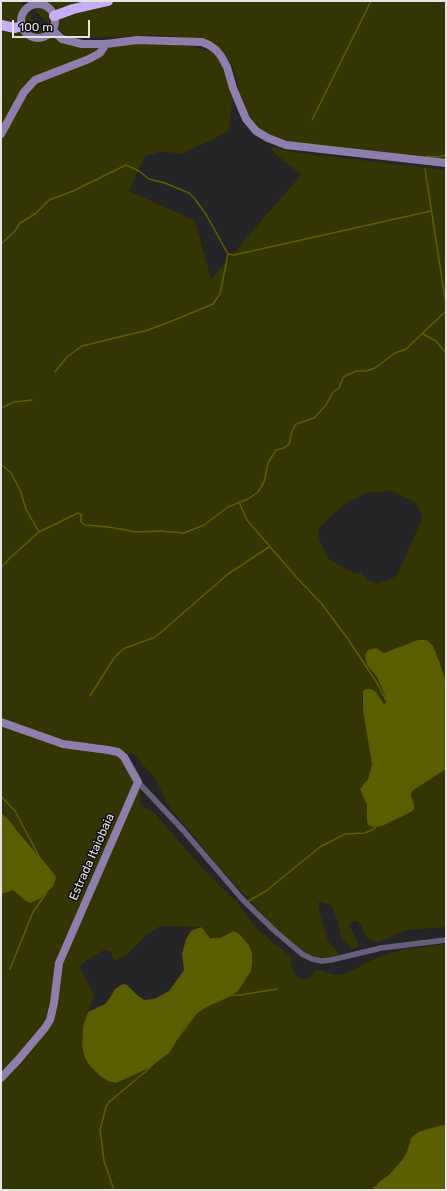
<!DOCTYPE html>
<style>
body{margin:0}
#map{position:relative;width:447px;height:1191px;overflow:hidden;background:#252426;font-family:Rubik,sans-serif}
canvas{display:block}
.frame{position:absolute;inset:0;border:2px solid #e4e4e5;pointer-events:none}
.scale{position:absolute;left:12px;top:20px;width:78px;height:18px;box-sizing:border-box;border:2px solid #e4e4e5;border-top:0;padding-left:5px;font-size:12px;line-height:14px;white-space:nowrap;color:#e4e4e5;-webkit-text-stroke:3px #0e0e0f;paint-order:stroke}
</style>
<div id="map">
<canvas width="447" height="1191"></canvas>
<div class="frame"></div>
<div class="scale">100 m</div>
</div>
<script>
const context = document.querySelector('canvas').getContext('2d');
context.lineJoin = 'round';
function fill(path, color) {
  context.fillStyle = color;
  context.fill(path, 'evenodd');
}
function toPath(rows) {
  const path = new Path2D();
  for (const r of rows) {
    if (r.length === 3) {
      path.moveTo(r[0] + r[2], r[1]);
      path.arc(r[0], r[1], r[2], 0, 2 * Math.PI);
      continue;
    }
    path.moveTo(r[0], r[1]);
    for (let i = 2; i < r.length; i += 2) path.lineTo(r[i], r[i + 1]);
  }
  return path;
}
function trace(path, color, width, dash) {
  context.strokeStyle = color;
  context.lineWidth = width;
  context.lineCap = dash ? 'butt' : 'round';
  context.setLineDash(dash || []);
  context.stroke(path);
}
function write(font, color, halo, rows, align = 'center') {
  context.font = font + ' Rubik,sans-serif';
  context.lineWidth = 3;
  context.setLineDash([]);
  context.textBaseline = 'middle';
  context.strokeStyle = halo;
  context.fillStyle = color;
  for (const [text, x, y, turn = 0] of rows) {
    context.save();
    context.translate(x, y);
    context.rotate((+turn || 0) * Math.PI / 180);
    context.textAlign = isNaN(turn) ? turn : align;
    if (halo) context.strokeText(text, 0, 0);
    context.fillText(text, 0, 0);
    context.restore();
  }
}
fill(toPath([
 [1,1,21,1,34,21,46,32,63,43,156,43,196,47,212,52,219,59,226,72,233,100,228,132,181,154,167,152,159,152,145,156,129,191,195,221,211,279,301,175,271,150,273,147,293,152,446,170,446,681,439,661,418,640,391,651,384,653,381,651,367,665,377,677,387,701,386,703,384,704,376,692,362,697,363,711,372,764,368,779,361,789,362,794,367,804,367,811,381,826,411,812,414,804,411,795,412,791,446,769,446,927,407,930,378,942,371,940,366,937,361,925,357,921,353,921,350,923,350,927,358,942,358,946,355,948,351,948,341,937,338,922,332,906,328,904,321,902,318,903,319,909,328,941,338,952,339,956,321,962,294,945,277,930,219,867,168,805,155,778,131,751,125,760,134,766,139,773,142,782,140,802,141,806,154,812,202,868,237,902,256,928,292,958,291,965,293,971,297,976,305,980,310,978,316,970,321,970,334,975,345,974,376,958,405,949,446,944,446,1125,417,1133,411,1138,407,1152,402,1160,390,1174,378,1183,374,1190,1,1190,1,894,13,890,26,901,55,875,17,831,9,820,1,813],
 [392,491,416,503,421,513,422,519,397,575,387,581,377,584,368,580,361,573,355,573,342,567,328,558,323,548,318,535,319,528,333,514,351,500,367,493],
 [160,926,201,927,210,938,220,938,226,934,239,934,249,945,252,953,231,996,207,1007,194,1015,177,1039,99,1075,90,1066,85,1058,82,1046,83,1026,94,994,80,968,83,963,102,951,107,950,111,952,113,959,117,960,126,956,145,936],
 [30,1,446,1,446,162,294,144,262,131,253,123,242,103,234,69,225,54,216,45,198,39,156,35,83,38,66,35,50,25,40,16]
]), '#333502');
fill(toPath([
 [418,640,427,640,433,646,439,661,446,681,446,769,412,791,411,795,414,804,414,809,411,812,382,826,374,827,368,825,367,821,367,804,362,794,360,789,368,779,372,764,363,711,363,691,366,689,371,689,376,692,384,704,386,703,387,701,377,677,367,665,365,655,368,650,376,648,384,653],
 [1,813,9,820,17,831,55,875,56,878,53,886,41,898,35,901,30,903,26,901,13,890,1,894],
 [201,927,210,938,220,938,234,931,239,934,249,945,252,953,252,964,251,971,245,980,238,991,231,996,207,1007,194,1015,183,1029,170,1052,149,1068,116,1083,108,1081,99,1075,90,1066,85,1058,82,1046,83,1026,88,1012,105,1004,110,998,115,989,123,984,127,985,137,995,144,1000,154,999,169,991,184,970,182,954,186,939,191,931]
]), '#5a5d00');
fill(toPath([
 [446,1125,446,1190,374,1190,378,1183,390,1174,402,1160,407,1152,411,1138,417,1133,421,1131,439,1126]
]), '#5c5f01');
trace(toPath([
 [312,120,371,1],
 [425,158,427,156,438,157,446,155],
 [425,169,446,305],
 [1,244,14,232,20,223,35,214,49,200,73,191,126,165,139,171,149,179,165,183,189,193,195,199,207,216,228,254,220,294,213,304,177,319,148,330,82,346,67,357,55,372],
 [228,254,234,255,431,211],
 [423,334,436,341,446,353],
 [1,408,14,402,32,400],
 [1,464,11,473,20,490,26,509,39,532],
 [239,502,247,520,297,578,321,603,348,639,377,683,389,706,401,733,400,742,378,805,378,823,375,828,372,830,365,833,345,834,320,847,266,891,247,902],
 [1,568,11,557,39,532,78,513,81,514,81,522,85,525,108,527,137,532,160,531,184,533,204,525,228,507,248,499,258,492,264,482,268,463,276,450,284,448,289,444,292,431,296,424,314,418,326,405,333,392,339,388,343,378,345,376,356,371,366,371,375,368,395,353,406,349,446,311],
 [90,696,114,658,120,652,125,648,153,638,159,634,228,574,269,547],
 [1,796,15,811,40,858,49,869,51,878,45,895,33,912,10,969],
 [114,1190,104,1161,100,1130,106,1107,109,1102,145,1072,170,1048,209,996,240,995,277,989],
 [375,1190,374,1187,376,1188]
]), '#5c5f01', 1.5);
trace(toPath([
 [138,782,183,830,243,900,276,932,302,954,312,959,321,961,331,960,381,948,446,940]
]), '#675e7b', 5.5);
trace(toPath([
 [38,21,17],
 [52,30,62,39,82,44,106,44,137,40,202,42,209,45,216,50,221,56,227,67,233,88,246,119,256,131,268,138,286,145,446,163],
 [1,134,24,92,35,80,89,59,100,53,106,44],
 [1,722,63,744,108,750,118,752,124,757,138,782,59,963,54,1003,50,1020,45,1028,18,1060,1,1078]
]), '#8d7eac', 8);
trace(toPath([
 [54,16,73,9,108,1],
 [1,25,15,28,22,26]
]), '#c5aef5', 10);
write('12px', '#e4e4e5', '#0e0e0f', [
 ["Estrada Itaiobaia",92,857,-66]
]);
</script>
